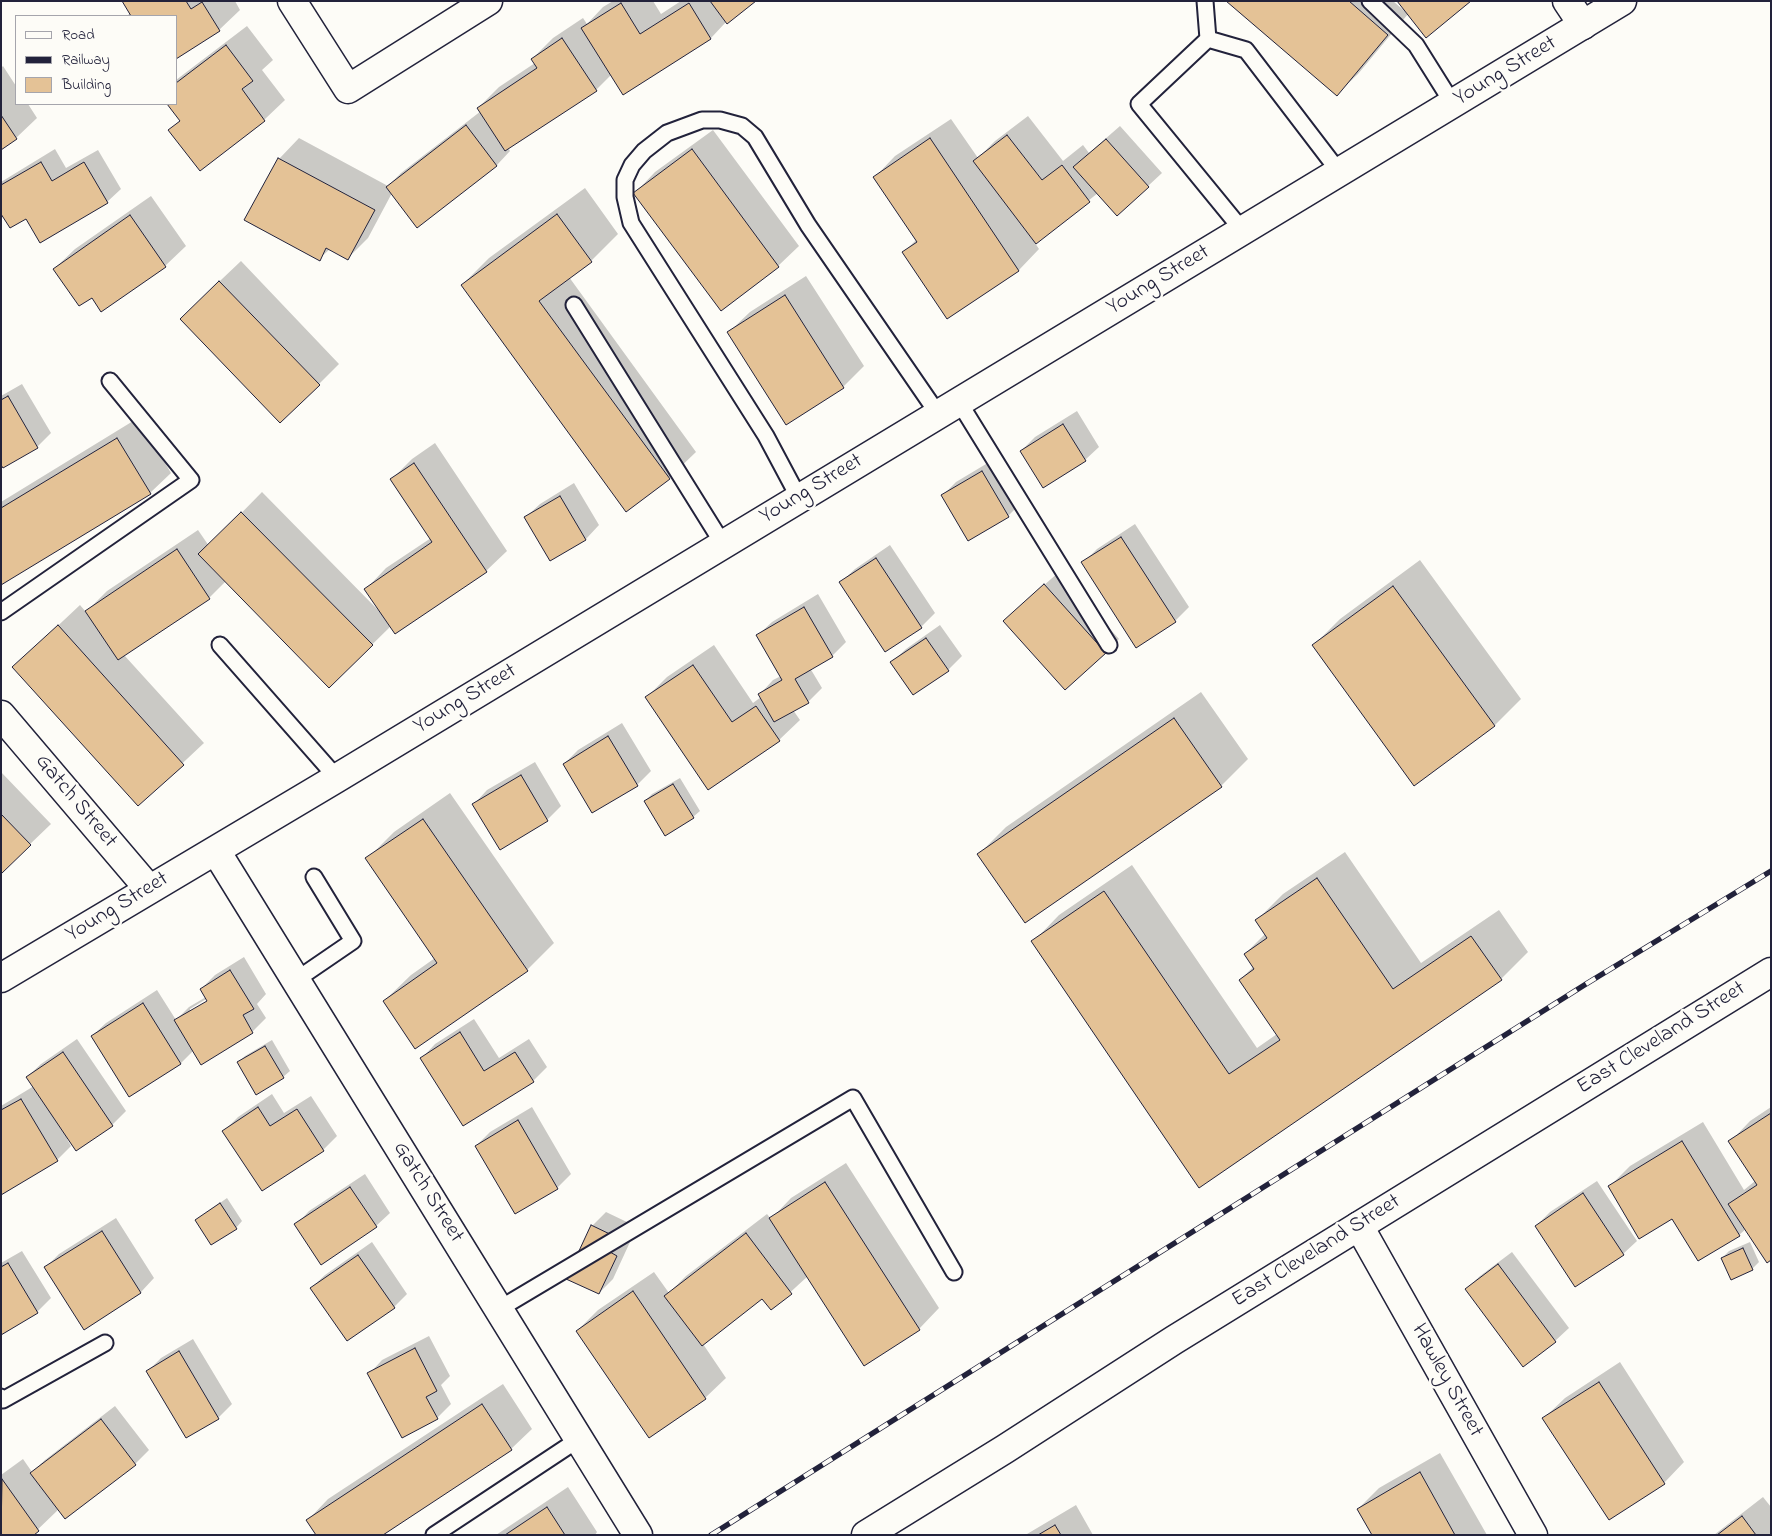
<!DOCTYPE html>
<style>
body{margin:0}
#map{position:relative;width:1772px;height:1536px;overflow:hidden;background:#fdfcf7;font-family:"Indie Flower",sans-serif}
canvas{display:block}
.frame{position:absolute;inset:0;border:2px solid #22223b;pointer-events:none}
.legend{position:absolute;left:15px;top:15px;width:162px;height:90px;box-sizing:border-box;background:#fdfcf7;border:1px solid #a5a5ac;margin:0;padding:6px 9px;list-style:none;font-size:15px;color:#22223b}
.legend li{display:flex;align-items:center;gap:10px;height:25px}
.legend b{width:25px;border:1px solid #a5a5ac}
</style>
<div id="map">
<canvas width="1772" height="1536"></canvas>
<div class="frame"></div>
<ul class="legend">
<li><b style="height:6px;background:#fdfcf7"></b>Road</li>
<li><b style="height:6px;background:#22223b"></b>Railway</li>
<li><b style="height:14px;background:#e4c296"></b>Building</li>
</ul>
</div>
<script>
const context = document.querySelector('canvas').getContext('2d');
context.lineJoin = 'round';
function fill(path, color) {
  context.fillStyle = color;
  context.fill(path, 'evenodd');
}
function toPath(rows) {
  const path = new Path2D();
  for (const r of rows) {
    path.moveTo(r[0], r[1]);
    for (let i = 2; i < r.length; i += 2) path.lineTo(r[i], r[i + 1]);
  }
  return path;
}
function trace(path, color, width, dash) {
  context.strokeStyle = color;
  context.lineWidth = width;
  context.lineCap = dash ? 'butt' : 'round';
  context.setLineDash(dash || []);
  context.stroke(path);
}
function write(font, color, halo, rows, align = 'center') {
  context.font = font + ' "Indie Flower",sans-serif';
  context.lineWidth = 5;
  context.setLineDash([]);
  context.textBaseline = 'middle';
  context.strokeStyle = halo;
  context.fillStyle = color;
  for (const [text, x, y, turn = 0] of rows) {
    context.save();
    context.translate(x, y);
    context.rotate((+turn || 0) * Math.PI / 180);
    context.textAlign = isNaN(turn) ? turn : align;
    if (halo) context.strokeText(text, 0, 0);
    context.fillText(text, 0, 0);
    context.restore();
  }
}
fill(toPath([
 [123,1,235,1,240,10,219,30,176,57,176,16,127,16,130,13],
 [613,1,653,1,661,14,681,1,754,1,726,22,711,38,624,93,612,74,596,90,508,148,510,151,497,165,418,226,392,193,368,238,348,258,330,249,319,259,279,159,299,138,388,186,401,173,481,111,478,108,499,87,535,63,532,59,553,38,583,18,587,24,603,7],
 [1228,1,1393,1,1408,14,1358,74,1337,94],
 [247,26,273,60,262,70,285,100,264,120,170,130,180,120,168,104,176,104,176,80],
 [3,66,16,86,16,104,28,104,37,118,16,138,1,148,1,68],
 [1028,116,1063,161,1083,145,1089,153,1120,126,1162,173,1148,186,1098,193,1035,243,1039,249,1019,270,948,318,904,252,917,239,875,177,895,156,951,119,978,158,995,141],
 [713,130,799,246,778,266,635,193,655,172],
 [55,149,66,168,98,150,121,189,107,202,26,217,1,211,1,182],
 [585,188,618,234,591,261,569,277,696,452,669,478,462,285,489,258],
 [151,196,186,246,165,266,92,296,54,269,75,249],
 [241,261,339,364,319,384,202,298],
 [806,276,864,366,843,387,729,332,750,312],
 [22,384,51,433,37,447,1,462,1,396],
 [1077,411,1099,447,1085,460,1021,451,1035,437],
 [138,418,171,473,150,493,1,584,1,502],
 [435,443,507,551,486,571,395,633,391,626,329,687,226,581,209,598,124,655,204,743,138,805,14,667,80,605,86,612,107,591,198,530,209,546,262,492,379,611,366,589,386,568,431,538,392,479,412,459],
 [996,458,1022,502,1008,516,943,495,956,482],
 [574,483,599,525,586,539,551,559,526,517,540,504],
 [1135,524,1189,607,1175,621,1137,646,1083,563,1097,549],
 [890,545,935,613,921,627,886,650,841,582,855,569],
 [1420,560,1521,699,1495,725,1314,645,1340,619],
 [1059,572,1119,639,1105,652,1018,608],
 [818,594,846,642,832,656,810,668,822,688,808,702,793,710,800,720,779,740,647,697,667,677,714,645,753,703,761,697,760,694,773,680,781,676,758,635,772,622],
 [940,625,962,656,948,670,892,662,906,649],
 [1201,692,1248,759,1221,786,979,854,1006,827],
 [622,723,651,771,637,785,564,764,578,750],
 [535,762,561,806,547,820,500,848,474,804,487,790],
 [1,772,51,824,1,872],
 [680,778,700,811,693,817,645,801,652,794],
 [450,793,554,943,527,970,384,1001,411,975,435,958,367,859,394,832],
 [1345,852,1421,963,1499,910,1528,952,1501,979,1200,1186,1033,942,1059,915,1132,865,1257,1048,1277,1034,1240,980,1254,966,1245,954,1265,934,1256,921,1283,894],
 [244,957,266,994,257,1004,266,1018,252,1032,202,1063,194,1050,181,1063,129,1095,92,1036,106,1023,157,990,176,1020,189,1007,206,997,201,989,215,975],
 [211,996,213,998,190,1012,190,1009],
 [474,1019,499,1058,529,1039,547,1067,533,1081,463,1124,422,1058,435,1044],
 [77,1039,126,1111,112,1125,76,1149,68,1138,67,1139,71,1146,57,1160,1,1194,1,1106,34,1086,27,1077,41,1064],
 [272,1040,290,1071,283,1077,238,1063,245,1056],
 [272,1094,284,1113,311,1096,337,1136,323,1150,262,1190,224,1131,238,1117],
 [532,1107,571,1174,557,1188,516,1213,476,1146,490,1132],
 [1771,1107,1771,1259,1746,1229,1739,1235,1673,1217,1609,1187,1630,1166,1703,1122,1744,1190,1755,1181,1730,1142,1750,1121],
 [846,1163,939,1308,919,1329,808,1276,772,1309,763,1297,703,1344,726,1378,705,1398,577,1331,598,1310,654,1272,669,1293,686,1276,767,1214,771,1219,791,1198],
 [365,1174,390,1213,376,1226,296,1225,309,1211],
 [1597,1181,1637,1241,1623,1254,1536,1226,1550,1212],
 [227,1198,242,1221,236,1228,196,1220],
 [606,1212,629,1223,622,1239,630,1242,613,1279,599,1293,592,1226],
 [116,1218,154,1278,141,1292,84,1328,46,1267,59,1254],
 [372,1242,407,1294,394,1307,311,1288,325,1275],
 [1750,1242,1759,1262,1752,1269,1722,1258,1729,1251],
 [22,1251,51,1298,37,1312,1,1334,1,1263],
 [1512,1252,1569,1328,1555,1341,1466,1289,1480,1276],
 [429,1336,450,1376,441,1385,451,1404,437,1418,402,1436,369,1374,382,1360],
 [193,1339,232,1404,218,1418,187,1437,148,1371,161,1358],
 [1620,1362,1684,1462,1664,1483,1544,1418,1565,1398],
 [503,1384,532,1429,511,1449,308,1520,328,1499],
 [115,1406,149,1450,135,1464,59,1509,32,1535,1,1535,1,1475,23,1459,32,1472,45,1460],
 [1440,1453,1487,1535,1373,1535,1358,1509,1379,1488],
 [568,1487,597,1532,595,1535,496,1535],
 [1763,1497,1771,1507,1771,1535,1714,1535],
 [1076,1505,1093,1535,1027,1535,1027,1534]
]), '#0003');
const building = toPath([
 [122,1,186,1,191,9,202,2,220,31,176,59,176,16,131,16,122,1],
 [710,1,756,1,727,24,710,1],
 [1226,1,1349,1,1388,35,1337,96,1226,1],
 [1397,1,1471,1,1426,38,1397,1],
 [621,3,640,34,689,3,711,39,623,95,581,28,621,3],
 [562,38,597,91,505,151,477,108,537,68,531,59,562,38],
 [226,45,253,81,242,89,265,121,200,171,168,130,180,121,167,104,176,104,176,83,226,45],
 [1,115,17,139,1,150,1,115],
 [466,125,497,166,417,228,386,187,466,125],
 [1007,135,1042,180,1062,165,1090,202,1036,244,973,161,1007,135],
 [930,138,1019,271,947,319,902,252,917,242,873,177,930,138],
 [1106,139,1149,187,1117,216,1073,167,1106,139],
 [692,149,779,267,721,311,633,193,692,149],
 [278,158,375,210,348,260,326,248,320,261,244,220,278,158],
 [41,162,52,181,84,162,108,203,40,243,26,219,10,228,1,214,1,185,41,162],
 [557,214,592,262,539,301,670,479,626,512,461,285,557,214],
 [130,215,166,267,101,312,92,298,79,306,53,269,130,215],
 [219,281,320,385,280,423,180,319,219,281],
 [785,295,844,388,786,425,727,332,785,295],
 [8,396,38,448,3,468,1,465,1,400,8,396],
 [1063,424,1086,461,1043,488,1020,451,1063,424],
 [117,438,151,494,1,585,1,508,117,438],
 [414,463,487,572,395,634,364,589,432,542,390,479,414,463],
 [982,471,1009,517,968,541,941,495,982,471],
 [560,496,586,540,550,561,524,517,560,496],
 [241,512,373,645,329,688,198,554,241,512],
 [1121,537,1176,622,1136,648,1081,562,1121,537],
 [177,549,210,599,118,660,85,611,177,549],
 [876,558,922,628,885,652,839,582,876,558],
 [1044,584,1106,653,1065,690,1003,621,1044,584],
 [1393,586,1495,726,1414,786,1312,645,1393,586],
 [804,607,833,657,795,679,809,703,774,722,758,694,782,680,756,635,804,607],
 [58,625,184,765,138,806,12,667,58,625],
 [926,638,949,671,913,695,890,662,926,638],
 [693,665,732,722,756,706,780,741,708,790,645,697,693,665],
 [1174,718,1222,787,1025,923,977,854,1174,718],
 [608,736,638,786,592,813,563,764,608,736],
 [521,775,548,821,500,850,472,804,521,775],
 [673,784,694,818,665,836,644,801,673,784],
 [1,814,31,845,1,874,1,814],
 [423,819,528,971,415,1049,383,1001,437,963,365,858,423,819],
 [1317,878,1393,989,1471,936,1502,980,1199,1188,1031,941,1104,891,1229,1074,1280,1040,1239,980,1254,969,1244,954,1267,938,1255,920,1317,878],
 [230,970,254,1009,243,1015,253,1033,201,1065,174,1020,207,1001,200,989,230,970],
 [143,1003,181,1064,129,1097,91,1036,143,1003],
 [460,1032,484,1071,515,1052,534,1082,463,1126,420,1058,460,1032],
 [265,1046,284,1078,256,1095,237,1062,265,1046],
 [63,1052,113,1126,76,1151,26,1077,63,1052],
 [21,1099,58,1161,1,1195,1,1110,21,1099],
 [258,1107,270,1126,297,1109,324,1151,262,1191,222,1131,258,1107],
 [1771,1113,1771,1260,1767,1263,1728,1204,1757,1185,1728,1141,1771,1113],
 [518,1120,558,1189,515,1214,475,1146,518,1120],
 [1682,1141,1740,1236,1698,1261,1672,1219,1639,1239,1608,1186,1682,1141],
 [825,1182,920,1330,864,1366,769,1218,825,1182],
 [350,1187,377,1227,321,1265,294,1224,350,1187],
 [1583,1193,1624,1255,1575,1287,1535,1226,1583,1193],
 [220,1203,237,1229,211,1245,195,1220,220,1203],
 [591,1225,616,1237,610,1252,617,1256,599,1294,566,1279,591,1225],
 [102,1231,141,1293,84,1330,44,1267,102,1231],
 [746,1233,792,1294,771,1310,762,1299,702,1346,664,1296,746,1233],
 [1743,1248,1753,1270,1731,1280,1721,1258,1743,1248],
 [358,1255,395,1308,347,1341,310,1288,358,1255],
 [8,1263,38,1313,1,1335,1,1267,8,1263],
 [1498,1264,1556,1342,1523,1367,1465,1289,1498,1264],
 [633,1291,706,1399,649,1438,576,1331,633,1291],
 [415,1348,437,1391,426,1397,438,1419,402,1438,367,1373,415,1348],
 [179,1351,219,1419,186,1438,146,1371,179,1351],
 [1599,1382,1665,1484,1609,1520,1542,1418,1599,1382],
 [482,1404,512,1450,383,1535,316,1535,306,1520,482,1404],
 [101,1419,136,1465,65,1519,30,1473,101,1419],
 [1420,1472,1455,1535,1372,1535,1357,1509,1420,1472],
 [2,1479,39,1531,34,1535,1,1535,2,1479],
 [547,1507,565,1535,505,1535,547,1507],
 [1742,1516,1756,1535,1717,1535,1742,1516],
 [1055,1525,1061,1535,1038,1535,1055,1525]
]);
fill(building, '#e4c296');
trace(building, '#22223b', 1);
const lane = toPath([
 [1205,1,1208,39,1139,104,1243,231],
 [1370,1,1416,45,1453,104],
 [1208,39,1246,50,1340,173],
 [574,305,723,544],
 [959,402,1109,645],
 [799,498,766,436,631,223,625,197,625,180,632,165,644,151,667,133,702,120,720,120,742,126,755,137,808,225,938,414],
 [1,612,191,480,110,381],
 [220,645,337,778],
 [296,980,353,941,314,877],
 [499,1309,853,1098,954,1272],
 [1,1397,3,1400,105,1343],
 [434,1535,579,1439]
]);
const street = toPath([
 [292,1,348,89,488,1],
 [1567,1,1583,25],
 [1,715,149,889],
 [216,851,638,1535],
 [1359,1226,1533,1535]
]);
const secondary = toPath([
 [1,978,337,778,1622,1],
 [866,1535,1005,1449,1174,1340,1771,972]
]);
trace(lane, '#22223b', 19);
trace(street, '#22223b', 31);
trace(secondary, '#22223b', 31);
trace(lane, '#fdfcf7', 15);
trace(street, '#fdfcf7', 28);
trace(secondary, '#fdfcf7', 28);
const rail = toPath([
 [711,1535,1586,984,1771,871]
]);
trace(rail, '#22223b', 5.5);
trace(rail, '#fdfcf7', 4, [11]);
write('22px', '#22223b', '#fdfcf7', [
 ["Young Street",1506,72,-31],
 ["Young Street",1159,281,-31],
 ["Young Street",812,490,-31],
 ["Young Street",466,700,-31],
 ["Gatch Street",75,802,50],
 ["Young Street",118,908,-31],
 ["East Cleveland Street",1662,1039,-32],
 ["Gatch Street",427,1193,58],
 ["East Cleveland Street",1317,1252,-32],
 ["Hawley Street",1446,1381,61]
]);
</script>
